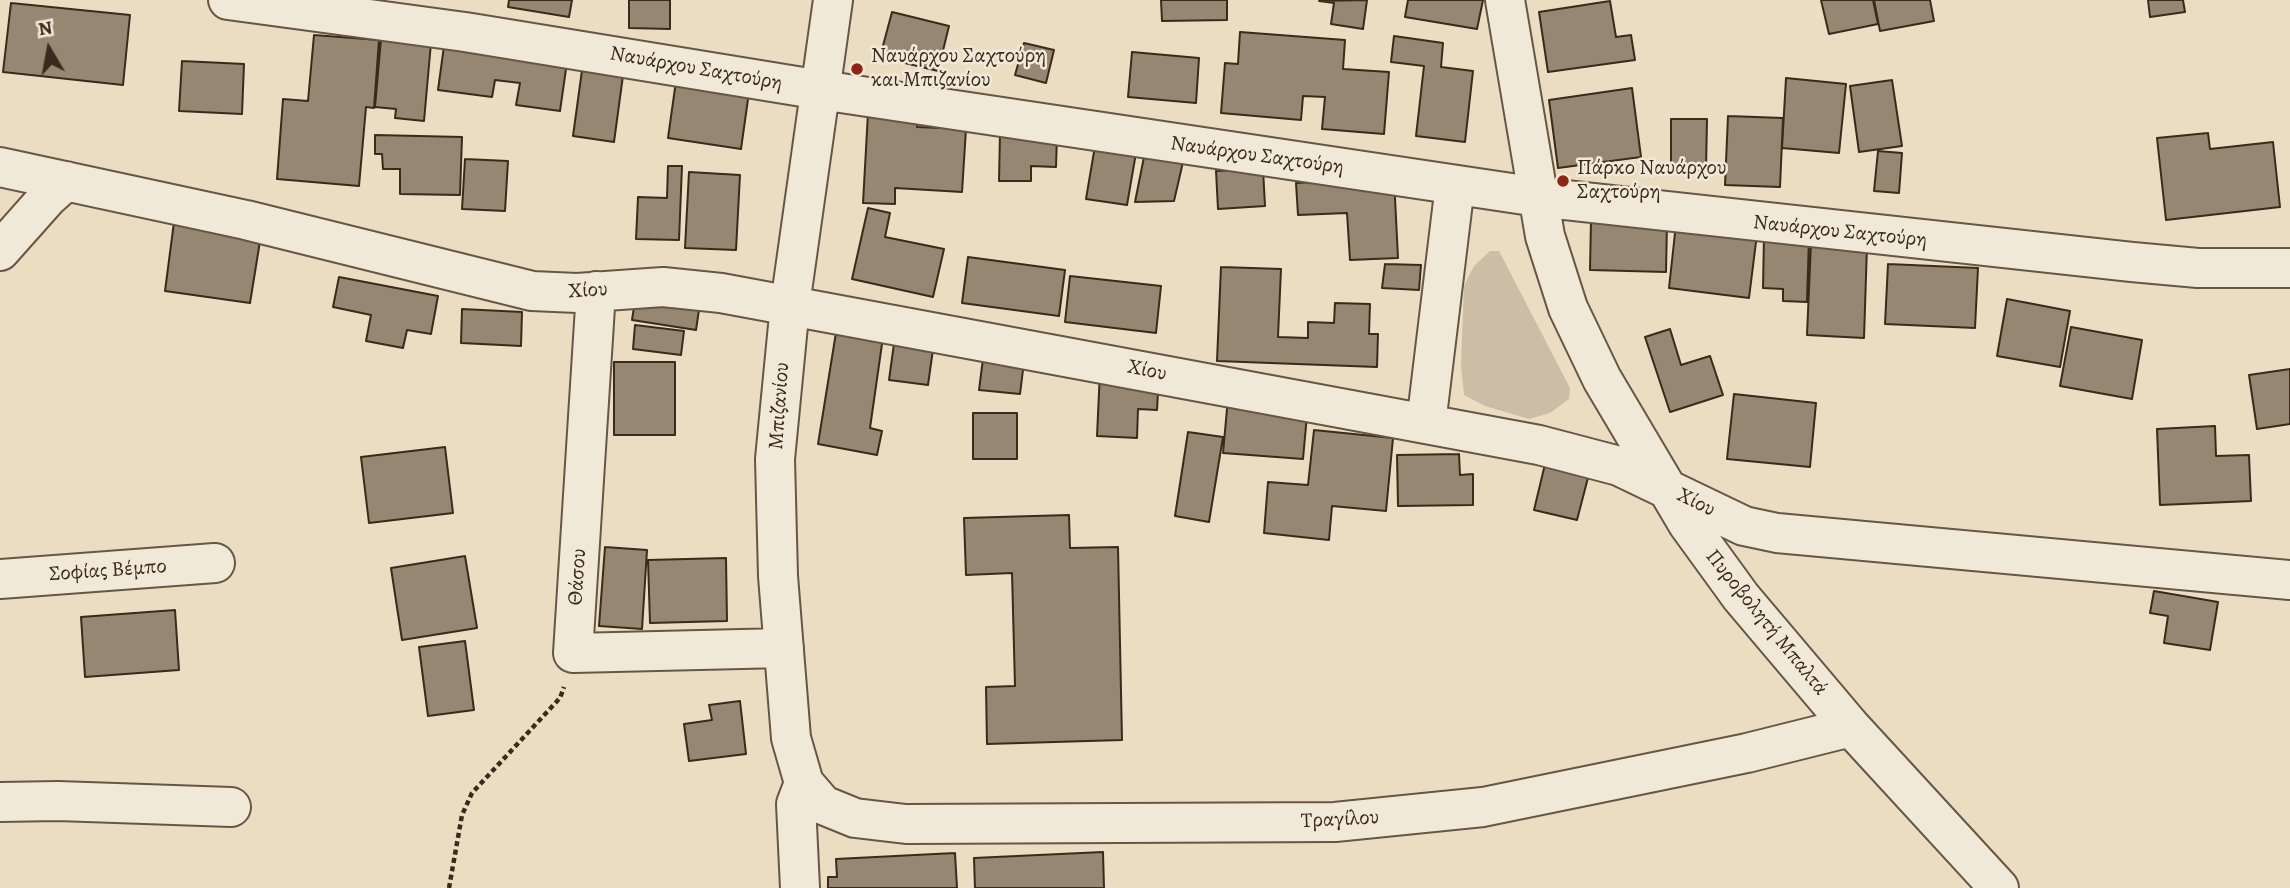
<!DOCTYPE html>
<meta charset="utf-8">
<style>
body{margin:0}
#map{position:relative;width:2290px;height:888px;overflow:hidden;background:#eaddc2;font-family:Alegreya,serif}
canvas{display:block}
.north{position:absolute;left:14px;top:14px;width:70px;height:70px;-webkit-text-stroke:5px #f1e9d7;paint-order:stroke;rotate:350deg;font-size:19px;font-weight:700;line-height:28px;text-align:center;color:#3b291c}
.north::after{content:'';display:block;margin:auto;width:24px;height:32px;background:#3b291c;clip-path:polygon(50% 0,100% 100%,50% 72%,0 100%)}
</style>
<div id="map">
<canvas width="2290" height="888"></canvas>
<div class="north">N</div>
</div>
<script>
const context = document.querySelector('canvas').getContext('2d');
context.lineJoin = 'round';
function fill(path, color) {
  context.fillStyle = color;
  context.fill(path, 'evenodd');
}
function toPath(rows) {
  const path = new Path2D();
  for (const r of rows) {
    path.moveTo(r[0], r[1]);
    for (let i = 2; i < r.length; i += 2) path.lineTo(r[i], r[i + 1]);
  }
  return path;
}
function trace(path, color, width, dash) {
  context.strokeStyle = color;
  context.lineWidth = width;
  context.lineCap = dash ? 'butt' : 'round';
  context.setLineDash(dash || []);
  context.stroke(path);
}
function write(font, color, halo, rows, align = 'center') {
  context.font = font + ' Alegreya,serif';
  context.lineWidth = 5;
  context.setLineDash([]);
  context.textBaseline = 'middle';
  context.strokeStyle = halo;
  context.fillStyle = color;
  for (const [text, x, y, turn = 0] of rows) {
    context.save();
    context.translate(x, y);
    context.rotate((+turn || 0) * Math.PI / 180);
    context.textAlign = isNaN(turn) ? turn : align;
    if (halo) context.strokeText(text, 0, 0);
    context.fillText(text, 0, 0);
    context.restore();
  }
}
fill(toPath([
 [1490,251,1499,251,1570,388,1569,399,1550,413,1529,419,1485,406,1464,395,1461,365,1464,286,1474,266]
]), '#ccbea6');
const building = toPath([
 [509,0,572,0,569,17,508,7,509,0],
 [629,0,670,0,670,29,629,28,629,0],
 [1161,0,1227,0,1227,20,1162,21,1161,0],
 [1367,0,1363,29,1331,24,1334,3,1319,1,1367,0],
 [1408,0,1483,0,1477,29,1405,17,1408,0],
 [1821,0,1873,0,1878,24,1829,34,1821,0],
 [1874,0,1930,0,1934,21,1880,31,1874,0],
 [2148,0,2183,0,2185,12,2150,17,2148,0],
 [1610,1,1616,37,1631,35,1635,60,1548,72,1539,12,1610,1],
 [11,3,130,15,123,85,3,72,11,3],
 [892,12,949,26,938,71,880,57,892,12],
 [1240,32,1345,40,1343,69,1389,72,1384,134,1322,129,1325,97,1303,96,1301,120,1221,113,1225,63,1238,64,1240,32],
 [314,35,379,40,374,108,366,107,359,186,277,179,283,99,308,101,314,35],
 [1394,36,1443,43,1441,67,1473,71,1465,142,1416,136,1424,66,1391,62,1394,36],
 [381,39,431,43,424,121,395,118,396,109,375,107,381,39],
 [1024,43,1054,50,1046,83,1015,75,1024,43],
 [444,46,567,62,560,111,516,105,520,83,495,80,492,97,438,90,444,46],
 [1132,52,1199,58,1196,103,1128,97,1132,52],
 [182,61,244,64,242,114,179,111,182,61],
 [583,63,624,68,614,142,573,136,583,63],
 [1786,78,1846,84,1839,153,1782,148,1786,78],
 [1892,80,1902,146,1859,152,1850,86,1892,80],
 [676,81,749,92,741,149,668,138,676,81],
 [1632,88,1641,157,1558,168,1549,100,1632,88],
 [868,113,918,115,917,127,966,129,962,192,895,188,895,204,863,203,868,113],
 [1728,116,1783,118,1780,187,1725,185,1728,116],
 [1671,119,1707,119,1706,171,1671,171,1671,119],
 [1000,133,1057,135,1056,167,1031,166,1031,181,999,181,1000,133],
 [2208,133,2210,149,2273,142,2280,207,2166,220,2157,138,2208,133],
 [375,135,462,137,460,195,400,194,400,169,383,169,382,154,375,154,375,135],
 [1096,140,1137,147,1127,205,1086,199,1096,140],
 [1878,151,1902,153,1899,193,1874,191,1878,151],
 [1144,157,1183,162,1174,201,1135,202,1144,157],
 [465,159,508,161,505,211,462,209,465,159],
 [668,166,682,166,679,240,636,239,638,197,667,198,668,166],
 [1263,169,1265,206,1218,209,1216,171,1263,169],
 [689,172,740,175,736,250,685,248,689,172],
 [1394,178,1398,258,1350,260,1347,213,1298,215,1296,183,1394,178],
 [868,208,890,213,885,237,944,249,933,297,852,279,868,208],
 [1591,220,1667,222,1666,272,1590,270,1591,220],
 [174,222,261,235,250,303,165,291,174,222],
 [1676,224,1757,234,1749,298,1669,288,1676,224],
 [1764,237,1809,238,1807,302,1783,301,1783,289,1763,288,1764,237],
 [1811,243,1867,246,1864,338,1807,335,1811,243],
 [968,257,1065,270,1059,316,962,303,968,257],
 [1385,264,1421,265,1419,290,1382,288,1385,264],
 [1888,264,1978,268,1975,328,1885,324,1888,264],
 [1221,267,1281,269,1278,337,1308,338,1308,322,1334,323,1335,303,1370,304,1369,334,1378,334,1377,367,1217,361,1221,267],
 [1070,276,1161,286,1156,333,1065,322,1070,276],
 [339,277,438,296,431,334,407,330,403,348,366,341,371,315,333,307,339,277],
 [636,294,700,303,696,330,632,320,636,294],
 [2007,299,2070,311,2060,367,1997,356,2007,299],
 [462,309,522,312,521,346,461,343,462,309],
 [839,314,885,323,870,428,882,431,877,455,818,444,839,314],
 [635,325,684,331,681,355,633,349,635,325],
 [2071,327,2142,340,2132,399,2060,386,2071,327],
 [896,329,935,335,928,385,889,380,896,329],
 [1670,329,1681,365,1710,356,1723,395,1670,412,1645,337,1670,329],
 [984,351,1025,354,1020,394,979,390,984,351],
 [614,362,675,362,675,435,614,435,614,362],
 [2290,369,2290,424,2257,429,2249,375,2290,369],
 [1100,371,1159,374,1157,410,1138,409,1137,438,1097,436,1100,371],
 [1734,394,1816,403,1810,467,1727,459,1734,394],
 [1228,398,1308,404,1303,459,1223,453,1228,398],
 [973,413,1017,413,1017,459,973,459,973,413],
 [2215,426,2216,456,2249,455,2251,501,2160,505,2157,429,2215,426],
 [1314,430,1393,438,1386,511,1332,506,1329,540,1264,533,1268,482,1308,485,1314,430],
 [1188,432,1223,437,1209,522,1175,516,1188,432],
 [445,447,453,513,369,523,361,457,445,447],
 [1459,454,1460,475,1473,474,1473,505,1398,506,1397,455,1459,454],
 [1546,460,1590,470,1577,520,1534,510,1546,460],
 [1069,515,1070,548,1118,547,1122,740,987,744,986,687,1015,686,1012,573,966,575,964,518,1069,515],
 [605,547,647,550,642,629,599,626,605,547],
 [465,556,477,628,402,640,391,568,465,556],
 [726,558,727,621,650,623,648,560,726,558],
 [2154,591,2218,602,2210,650,2164,643,2168,616,2150,613,2154,591],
 [175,610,179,670,85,677,81,617,175,610],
 [465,641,474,710,428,716,419,647,465,641],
 [740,701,746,754,689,761,684,724,712,720,709,705,740,701],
 [1103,852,1104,888,975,888,974,858,1103,852],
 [955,853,957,888,828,888,828,877,837,877,836,859,955,853]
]);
fill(building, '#968772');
trace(building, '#3b291c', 2);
const minor = toPath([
 [228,0,465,32,821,90,1538,197,2132,262,2198,268,2290,268],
 [833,0,790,305,775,459,778,576,791,738,804,783,823,805,855,818,906,824,1335,822,1483,807,1747,753,1851,727],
 [1505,0,1545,236,1568,308,1602,379,1688,524,1741,597,1851,727,1999,888],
 [0,167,246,220,532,291,577,293,663,287,721,293,1539,445,1619,466,1744,526,1777,533,2290,580],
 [0,251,48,197,66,181],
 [596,291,573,653,784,648],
 [1426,424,1455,185],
 [0,579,215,563],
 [0,802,58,801,231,807],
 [800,888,796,804,804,783]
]);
trace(minor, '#675646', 42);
trace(toPath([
 [449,888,462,815,472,793,560,698,564,687]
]), '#3b291c', 4.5, [5, 3.5]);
trace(minor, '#f1e9d7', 38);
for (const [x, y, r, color] of [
 [857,69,7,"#8f2418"],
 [1563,181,7,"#8f2418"]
]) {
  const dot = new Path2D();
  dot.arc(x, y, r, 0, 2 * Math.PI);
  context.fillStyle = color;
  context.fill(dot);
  trace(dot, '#f1e9d7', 2.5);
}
write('21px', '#3b291c', '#f1e9d7', [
 ["Ναυάρχου Σαχτούρη",871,57],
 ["και Μπιζανίου",871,81],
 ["Πάρκο Ναυάρχου",1577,169],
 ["Σαχτούρη",1577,193]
], 'left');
write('21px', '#3b291c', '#f1e9d7', [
 ["Ναυάρχου Σαχτούρη",696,69,10],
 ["Ναυάρχου Σαχτούρη",1257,156,8],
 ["Ναυάρχου Σαχτούρη",1840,232,6],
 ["Χίου",588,291,-4],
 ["Χίου",1147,371,11],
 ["Μπιζανίου",780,406,-86],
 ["Χίου",1696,503,26],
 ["Σοφίας Βέμπο",108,571,-4],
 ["Θάσου",578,577,-86],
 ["Πυροβολητή Μπαλτά",1766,623,51],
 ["Τραγίλου",1340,820,-3]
]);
</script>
